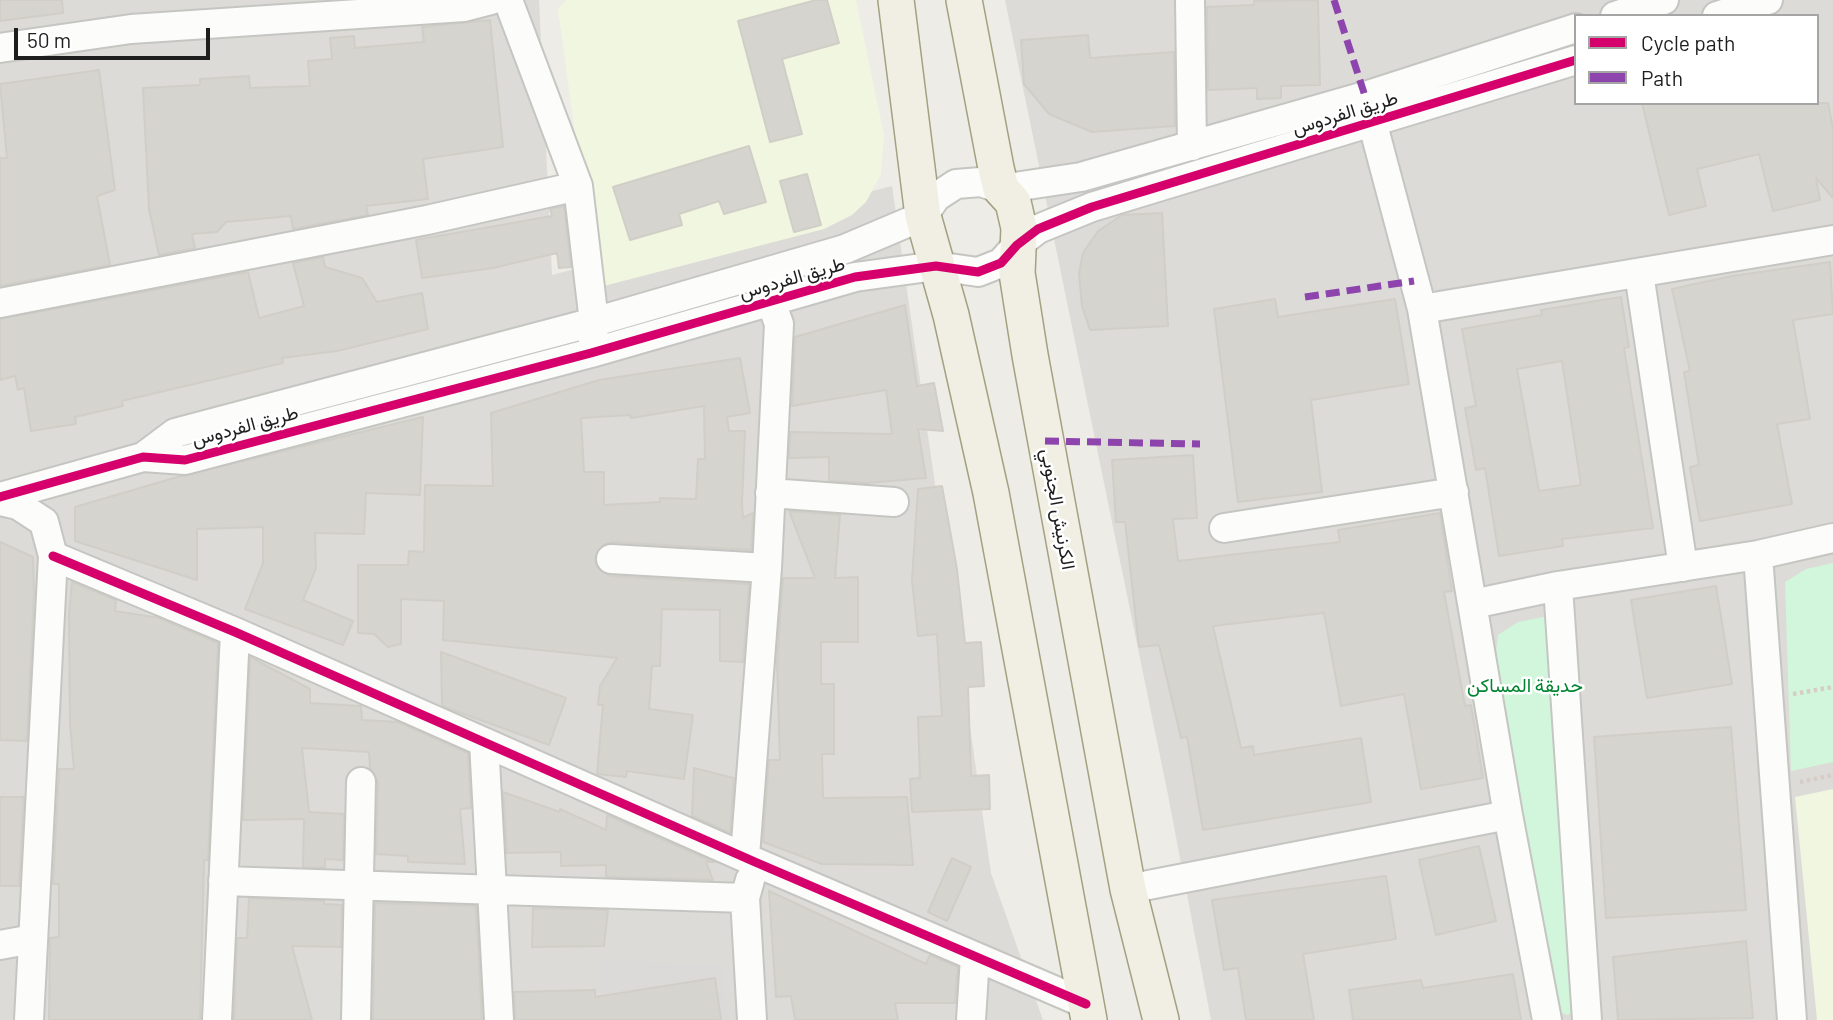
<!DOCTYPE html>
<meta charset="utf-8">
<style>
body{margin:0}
#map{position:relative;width:1833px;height:1020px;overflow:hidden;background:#edece6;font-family:Barlow,sans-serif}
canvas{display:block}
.legend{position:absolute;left:1574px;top:14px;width:245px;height:91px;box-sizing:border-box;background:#fff;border:2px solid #a5a5a5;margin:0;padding:9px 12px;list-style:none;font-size:21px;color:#1e1e1e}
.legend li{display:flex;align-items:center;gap:14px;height:35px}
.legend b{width:35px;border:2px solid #a5a5a5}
.scale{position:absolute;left:14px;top:28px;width:196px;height:32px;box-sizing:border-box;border:4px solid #1e1e1e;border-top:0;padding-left:9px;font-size:21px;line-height:24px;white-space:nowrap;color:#1e1e1e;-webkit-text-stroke:5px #fff;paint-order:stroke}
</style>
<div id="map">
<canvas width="1833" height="1020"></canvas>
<ul class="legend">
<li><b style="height:9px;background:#d6006c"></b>Cycle path</li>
<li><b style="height:9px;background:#8e44ad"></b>Path</li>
</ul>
<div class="scale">50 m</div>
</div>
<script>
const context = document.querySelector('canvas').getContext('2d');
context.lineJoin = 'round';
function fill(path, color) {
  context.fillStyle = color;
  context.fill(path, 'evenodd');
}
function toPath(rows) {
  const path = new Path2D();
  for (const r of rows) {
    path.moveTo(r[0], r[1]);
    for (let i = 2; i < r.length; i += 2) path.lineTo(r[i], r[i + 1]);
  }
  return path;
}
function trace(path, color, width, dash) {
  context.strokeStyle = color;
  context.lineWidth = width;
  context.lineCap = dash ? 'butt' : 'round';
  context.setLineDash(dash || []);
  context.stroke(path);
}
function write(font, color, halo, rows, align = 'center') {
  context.font = font + ' Barlow,Vazirmatn,sans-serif';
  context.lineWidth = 5;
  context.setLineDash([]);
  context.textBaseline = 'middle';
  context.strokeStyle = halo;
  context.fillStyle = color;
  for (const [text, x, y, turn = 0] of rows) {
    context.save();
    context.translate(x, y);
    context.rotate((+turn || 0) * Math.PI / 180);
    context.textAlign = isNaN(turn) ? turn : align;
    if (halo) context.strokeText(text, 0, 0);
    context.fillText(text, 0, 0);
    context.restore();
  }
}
fill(toPath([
 [0,0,539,0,552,275,892,186,991,873,1043,1020,0,1020],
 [1005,0,1833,0,1833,1020,1211,1020,1167,790],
 [1576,16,1817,16,1817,103,1576,103]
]), '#dcdbd7');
fill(toPath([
 [566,0,856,0,884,135,881,174,866,202,852,215,824,229,596,288,558,9],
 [1833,789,1833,1020,1817,1020,1795,797]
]), '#f1f6e0');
fill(toPath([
 [599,959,722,966,729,1020,603,1020]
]), '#dbdad8');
fill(toPath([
 [1833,563,1833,762,1791,771,1785,582,1806,569],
 [1549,616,1576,1008,1568,1015,1559,1012,1494,671,1498,635,1518,622]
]), '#d2f6dc');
const building = toPath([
 [0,0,62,0,63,13,0,21,0,0],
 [816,0,827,0,839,43,782,59,802,134,770,142,738,21,816,0],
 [1318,0,1320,85,1281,86,1281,98,1257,99,1257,88,1208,90,1207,7,1254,5,1254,1,1318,0],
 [490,20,503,147,423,159,428,199,366,206,368,215,293,229,291,216,226,222,217,232,192,234,195,248,159,255,149,209,143,88,200,85,200,79,249,76,250,88,310,86,308,61,332,59,330,38,354,36,355,48,424,42,422,27,490,20],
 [1088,35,1090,58,1174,52,1175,126,1092,132,1049,114,1024,84,1021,40,1088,35],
 [99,70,115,190,97,196,110,265,0,286,0,158,7,158,0,84,99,70],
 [1642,103,1828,103,1833,128,1833,198,1816,178,1820,200,1773,211,1759,154,1697,169,1706,206,1669,215,1642,103],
 [749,146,766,202,724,214,719,201,679,214,682,225,630,240,613,187,749,146],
 [807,174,821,225,794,232,780,181,807,174],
 [564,206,571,267,559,268,557,253,493,268,422,278,416,240,552,216,550,209,564,206],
 [1162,213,1168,326,1090,330,1082,306,1079,274,1083,253,1098,231,1122,215,1162,213],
 [323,257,325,267,362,278,377,302,422,293,428,329,337,351,282,358,283,363,122,401,123,406,75,417,76,424,31,431,24,388,18,390,15,376,0,380,0,319,248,272,259,318,304,306,293,263,323,257],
 [1830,262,1833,314,1793,320,1810,419,1777,424,1792,504,1700,521,1690,467,1699,465,1684,372,1690,371,1672,289,1732,276,1830,262],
 [1621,297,1629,347,1624,348,1653,528,1562,539,1563,546,1499,556,1485,468,1476,470,1465,408,1476,406,1462,329,1542,315,1541,310,1621,297],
 [1562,361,1581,485,1539,491,1517,369,1562,361],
 [1275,299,1278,317,1395,299,1409,384,1311,400,1322,492,1238,502,1214,309,1275,299],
 [905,305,917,386,934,383,943,431,918,429,926,478,866,483,829,481,829,457,789,458,790,432,892,434,886,390,792,406,795,337,905,305],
 [740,358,750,413,727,417,729,431,745,431,742,503,743,518,753,513,751,550,612,542,603,545,595,557,597,567,610,576,749,584,743,662,720,661,720,610,662,609,660,666,652,666,649,709,693,715,684,779,627,771,626,777,597,774,603,705,598,705,600,686,617,658,443,640,444,601,401,599,401,644,388,647,374,634,358,633,358,565,408,565,409,551,424,552,425,485,493,486,491,413,599,380,740,358],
 [704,406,705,459,698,459,696,499,660,498,660,502,604,505,604,472,584,472,581,418,630,415,631,418,704,406],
 [423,417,420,495,366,493,364,534,315,533,316,568,303,600,353,621,343,645,245,609,263,563,263,527,197,529,197,580,75,541,75,507,181,476,423,417],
 [1193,455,1197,518,1173,519,1178,561,1340,542,1338,530,1440,513,1452,591,1444,592,1465,706,1471,705,1483,778,1421,789,1404,694,1341,706,1324,613,1213,626,1241,748,1253,746,1254,755,1361,738,1371,802,1203,830,1187,737,1181,738,1159,645,1139,647,1125,522,1116,522,1112,460,1193,455],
 [942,486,957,569,965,643,981,642,984,686,968,687,971,776,989,775,990,809,912,812,910,779,920,778,918,717,942,716,937,634,918,636,912,580,918,489,942,486],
 [789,511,840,515,835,578,858,577,858,642,821,642,821,684,834,684,834,754,822,754,823,798,907,797,913,865,822,864,763,842,769,760,780,760,777,662,783,578,815,578,789,511],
 [0,542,33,557,34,593,27,741,0,740,0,542],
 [72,582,116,600,115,611,159,618,218,643,208,860,204,860,200,1020,49,1020,50,938,59,937,59,884,53,884,59,769,74,769,70,724,69,615,72,582],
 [1716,586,1732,684,1647,698,1631,600,1716,586],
 [441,652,566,698,549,745,442,706,441,652],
 [250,657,310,689,310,703,361,706,362,720,398,722,468,753,471,808,460,809,465,864,408,862,408,856,376,854,378,782,370,768,369,752,302,748,309,812,344,814,343,860,325,859,325,868,303,867,304,819,243,820,250,657],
 [1731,727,1746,910,1606,918,1594,737,1731,727],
 [694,768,734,778,730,833,692,816,694,768],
 [503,792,560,812,560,809,606,830,607,815,627,824,714,862,706,862,713,880,606,877,606,865,561,866,561,852,507,853,503,792],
 [0,797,24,797,19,886,0,886,0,797],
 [1479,846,1496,921,1436,935,1419,860,1479,846],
 [952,858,971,867,947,921,928,912,952,858],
 [1386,876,1396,939,1303,954,1314,1020,1246,1020,1238,968,1224,970,1212,900,1386,876],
 [769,891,926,964,930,955,958,967,955,1003,895,1003,898,1020,795,1020,791,996,776,997,769,891],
 [249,898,324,901,324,904,342,905,341,947,292,946,312,1020,234,1020,237,938,247,938,249,898],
 [375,903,476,906,482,1020,373,1020,375,903],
 [533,908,608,910,604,946,532,947,533,908],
 [1746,941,1753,1018,1618,1020,1613,957,1746,941],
 [1513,974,1521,1020,1353,1020,1349,990,1421,980,1423,988,1513,974],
 [715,978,721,1020,515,1020,514,992,595,990,595,997,715,978]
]);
fill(building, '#d5d4ce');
trace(building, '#d0cec7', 2);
const minor = toPath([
 [508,0,578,186,594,322,593,340],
 [1190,0,1192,146],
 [1615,16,1664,0],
 [1717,16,1768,0],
 [0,48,131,29,464,7,491,0],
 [1368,106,1422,309,1508,815,1547,1020],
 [1639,273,1683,567],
 [0,303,427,220,578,186],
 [1422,309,1833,240],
 [143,457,175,433,594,322,845,249,923,216,936,197,956,184,981,182,1001,189,1081,177,1365,96,1576,28],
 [770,493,894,502],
 [0,497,143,457,185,460,591,353,855,277,936,266,978,272,1001,263,1017,245,1038,229,1092,207,1576,60],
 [0,501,18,505,44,522,53,556,29,1020],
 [1224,528,1454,492],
 [1758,555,1792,1020],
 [53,556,235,632,755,862,1086,1004],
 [611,559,767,568],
 [1558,586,1587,1020],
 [1473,604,1558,586,1758,555,1833,538],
 [484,742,499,1020],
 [745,856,767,568,779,324,771,302],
 [750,880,745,898,752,1020],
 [223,881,745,898],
 [1128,889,1508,815],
 [0,945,33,939],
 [217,1020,235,632],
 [356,1020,361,782],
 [971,1020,975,957]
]);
const major = toPath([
 [896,0,923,216,951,315,991,493,1089,1020],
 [964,0,996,168,1001,189,1013,202,1019,228,1017,273,1030,355,1128,889,1161,1020]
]);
trace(minor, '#c5c5c2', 32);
trace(major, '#a3a182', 38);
trace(toPath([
 [1793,694,1833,687],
 [1800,782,1833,775]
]), '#d7ccc6', 4.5, [3.5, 3.5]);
trace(minor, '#fcfcfb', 28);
trace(major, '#f1efe3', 35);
trace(toPath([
 [1334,0,1365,96],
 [1305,297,1414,281],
 [1045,441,1200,444]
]), '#8e44ad', 7, [14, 7]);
trace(toPath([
 [0,497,143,457,185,460,591,353,855,277,936,266,978,272,1001,263,1017,245,1038,229,1092,207,1576,60],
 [53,556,235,632,755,862,1086,1004]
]), '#d6006c', 9);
write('19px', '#1e1e1e', '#fff', [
 ["طريق الفردوس",1345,113,-17],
 ["طريق الفردوس",792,278,-16],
 ["طريق الفردوس",245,426,-15],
 ["الكرنيش الجنوبي",1058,509,80]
]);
write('19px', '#038431', '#fff', [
 ["حديقة المساكن",1525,686]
]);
</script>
